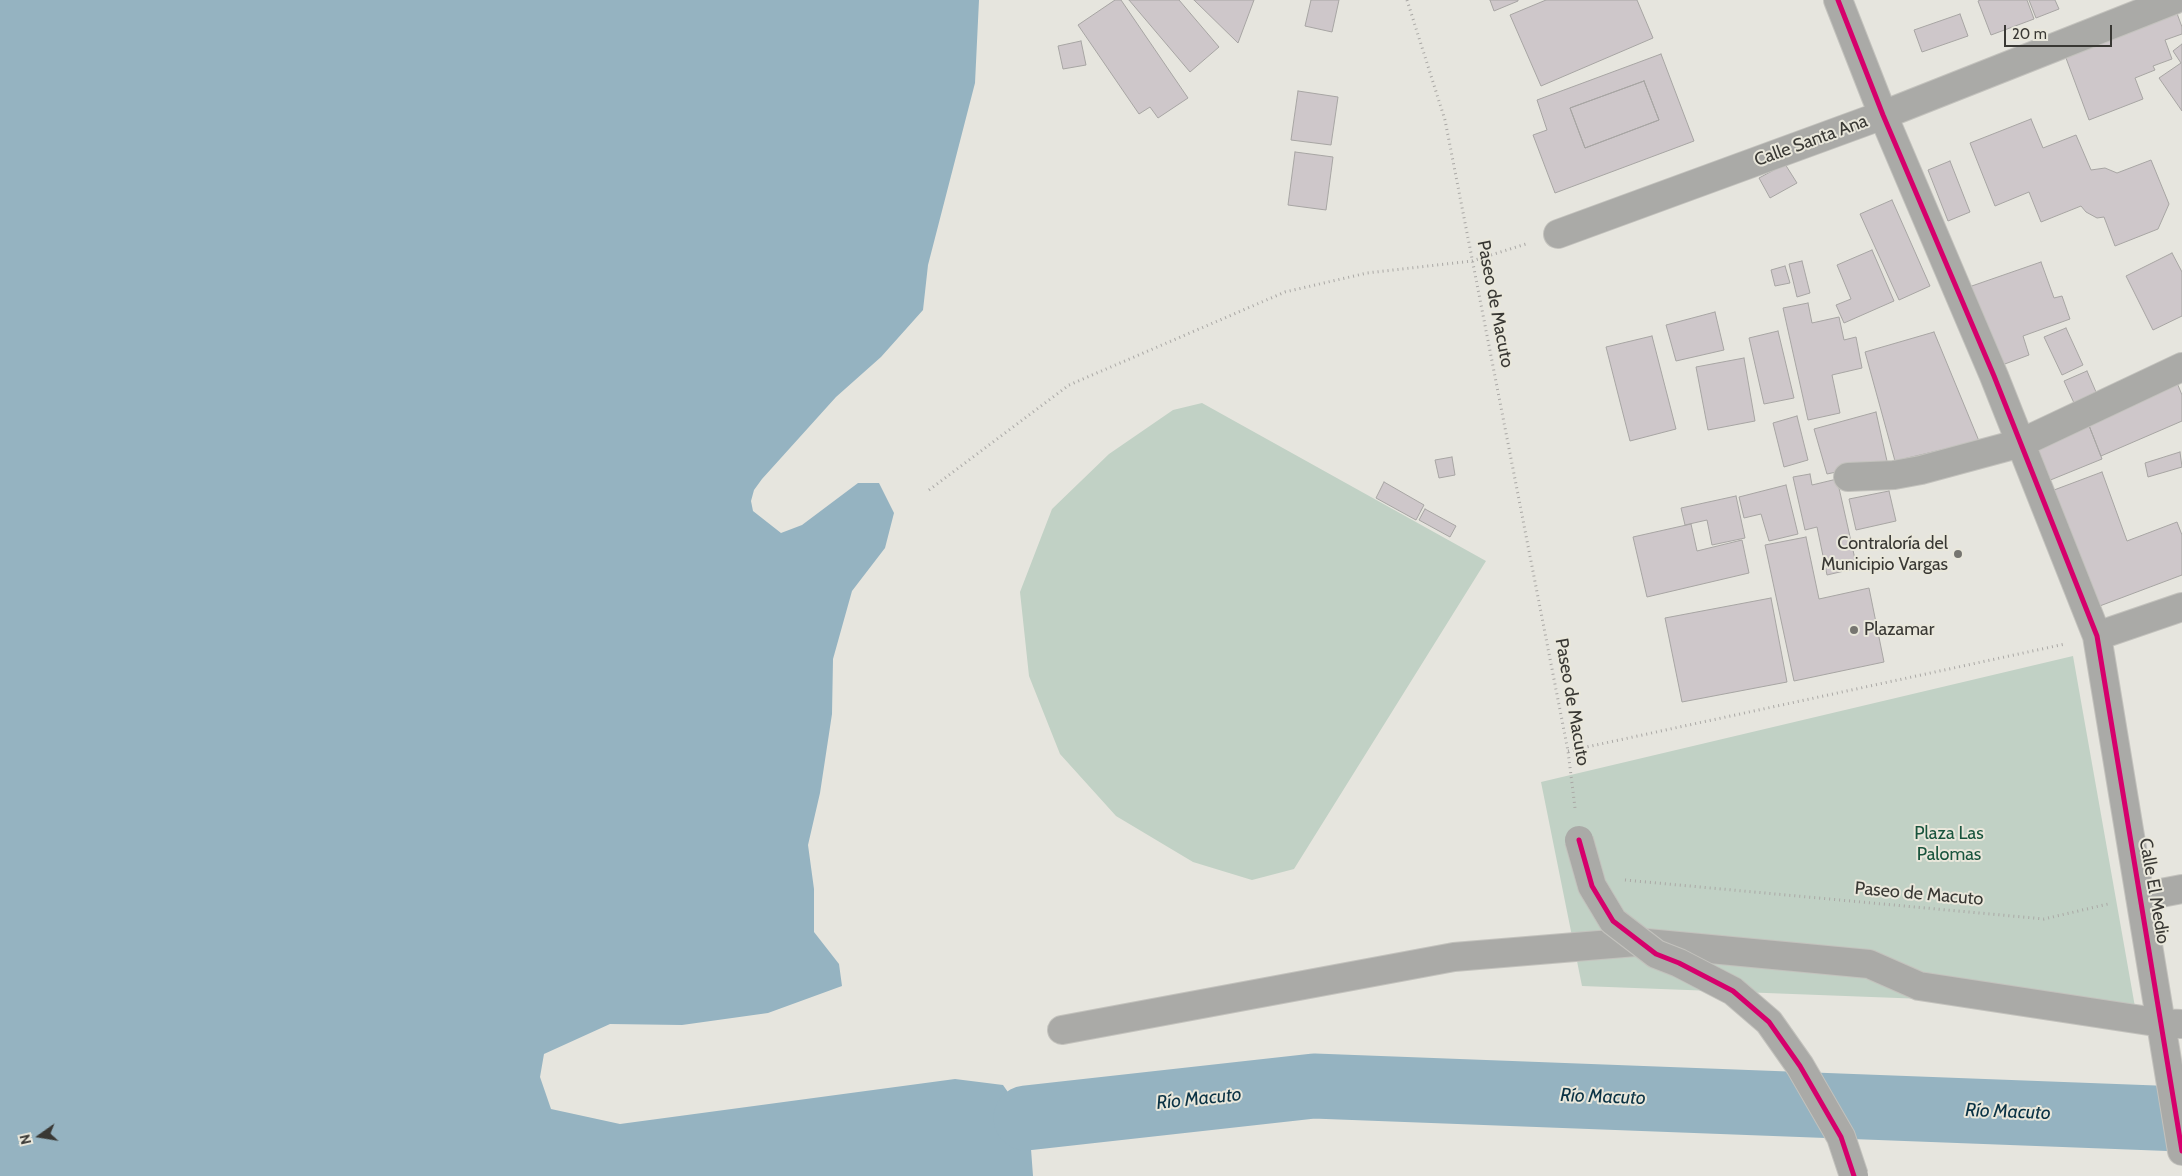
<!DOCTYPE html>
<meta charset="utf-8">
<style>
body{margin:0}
#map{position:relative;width:2182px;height:1176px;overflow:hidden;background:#e6e5de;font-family:Cabin,sans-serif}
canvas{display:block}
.north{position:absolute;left:15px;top:1111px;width:50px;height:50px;-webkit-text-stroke:4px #e9e7db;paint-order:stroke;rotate:257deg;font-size:14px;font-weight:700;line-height:20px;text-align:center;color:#393834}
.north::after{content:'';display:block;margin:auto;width:18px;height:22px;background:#393834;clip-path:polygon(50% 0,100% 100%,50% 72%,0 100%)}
.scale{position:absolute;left:2004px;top:25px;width:108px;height:22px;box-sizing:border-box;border:2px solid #393834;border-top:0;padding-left:6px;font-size:15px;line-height:18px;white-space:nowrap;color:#393834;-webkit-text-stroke:4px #e9e7db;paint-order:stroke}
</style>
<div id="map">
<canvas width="2182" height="1176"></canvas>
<div class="north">N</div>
<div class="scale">20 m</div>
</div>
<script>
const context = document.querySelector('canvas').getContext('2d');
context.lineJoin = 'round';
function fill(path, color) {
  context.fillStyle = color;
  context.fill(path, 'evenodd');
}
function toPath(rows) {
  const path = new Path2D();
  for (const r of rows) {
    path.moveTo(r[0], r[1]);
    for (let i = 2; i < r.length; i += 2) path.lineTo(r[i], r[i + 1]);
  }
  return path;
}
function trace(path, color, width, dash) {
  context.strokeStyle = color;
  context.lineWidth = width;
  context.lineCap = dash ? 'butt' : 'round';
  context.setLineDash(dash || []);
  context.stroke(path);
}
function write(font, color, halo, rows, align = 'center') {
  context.font = font + ' Cabin,sans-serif';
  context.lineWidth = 4;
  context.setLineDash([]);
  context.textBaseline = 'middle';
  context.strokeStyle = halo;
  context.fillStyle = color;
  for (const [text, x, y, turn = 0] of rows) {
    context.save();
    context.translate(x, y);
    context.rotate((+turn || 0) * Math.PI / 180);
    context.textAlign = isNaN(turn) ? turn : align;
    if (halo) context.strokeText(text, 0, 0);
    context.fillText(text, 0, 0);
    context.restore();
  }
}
fill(toPath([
 [1202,403,1486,561,1294,869,1252,880,1193,862,1116,816,1060,754,1029,676,1020,592,1052,509,1109,454,1173,410],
 [2073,656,2135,1007,1582,986,1541,782]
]), '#c1d1c5');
fill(toPath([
 [0,0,979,0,975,83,928,265,923,310,881,357,836,397,762,479,754,490,751,501,753,511,781,533,802,525,858,483,879,483,894,513,885,548,852,591,833,659,832,714,820,793,808,845,814,889,814,932,839,964,842,986,768,1013,682,1025,610,1024,544,1054,540,1077,551,1109,620,1124,955,1079,1003,1085,1026,1118,1031,1149,1033,1176,0,1176]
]), '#95b3c1');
trace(toPath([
 [1026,1118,1314,1086,2182,1119]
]), '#95b3c1', 65);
const building = toPath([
 [1115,0,1121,0,1188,98,1158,118,1150,107,1139,114,1078,25,1115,0],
 [1129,0,1179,0,1219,47,1190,72,1129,0],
 [1194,0,1254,0,1238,43,1194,0],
 [1311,0,1339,0,1332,32,1305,26,1311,0],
 [1490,0,1518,0,1518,1,1494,11,1490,0],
 [1546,0,1637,0,1653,38,1541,86,1510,15,1546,0],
 [1980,0,2027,0,2034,19,1991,35,1978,1,1980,0],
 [2029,0,2055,0,2059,9,2036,18,2029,0],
 [2175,8,2182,27,2182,34,2165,40,2172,59,2153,66,2155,70,2135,78,2143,99,2089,120,2063,50,2175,8],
 [1960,14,1968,36,1922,52,1914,30,1960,14],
 [1081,41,1086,65,1063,69,1058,46,1081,41],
 [2182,44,2182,111,2159,78,2181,63,2173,51,2182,44],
 [1661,54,1694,141,1555,193,1533,135,1547,130,1537,100,1661,54],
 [1644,81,1659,120,1585,148,1570,108,1644,81],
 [1644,81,1659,120,1585,148,1570,108,1644,81],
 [1298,91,1338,97,1331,145,1291,140,1298,91],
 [2031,119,2043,148,2076,135,2091,170,2105,168,2117,173,2151,160,2169,204,2158,229,2115,246,2104,217,2097,218,2086,212,2081,206,2041,222,2029,192,1995,206,1970,143,2031,119],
 [1295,152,1333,157,1326,210,1288,205,1295,152],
 [1950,161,1970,212,1948,221,1928,170,1950,161],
 [1785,164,1797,183,1770,198,1759,178,1785,164],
 [1892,200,1930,286,1899,300,1860,214,1892,200],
 [1872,250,1894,301,1844,323,1836,305,1851,299,1837,265,1872,250],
 [2172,253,2182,272,2182,316,2153,330,2126,276,2172,253],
 [1802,261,1810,293,1797,297,1789,264,1802,261],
 [2041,262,2054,298,2062,296,2070,319,2023,336,2029,355,1994,368,1966,288,2041,262],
 [1785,266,1790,283,1775,286,1771,270,1785,266],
 [1808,303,1812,323,1839,317,1844,340,1856,337,1862,368,1832,375,1840,413,1808,420,1783,308,1808,303],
 [1715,312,1724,350,1676,361,1666,325,1715,312],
 [2066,328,2083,365,2062,375,2044,337,2066,328],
 [1778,331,1794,398,1764,404,1749,338,1778,331],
 [1934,332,1979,441,1895,461,1865,352,1934,332],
 [1652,336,1676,429,1630,441,1606,347,1652,336],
 [1744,358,1755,421,1708,430,1696,367,1744,358],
 [2087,371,2096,392,2074,403,2064,381,2087,371],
 [2175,378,2182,395,2182,421,2101,456,2088,423,2175,378],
 [1876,412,1887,461,1827,474,1814,429,1876,412],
 [1797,416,1808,460,1784,467,1773,423,1797,416],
 [2088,423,2102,459,2048,481,2033,447,2088,423],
 [2180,452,2182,467,2148,477,2145,463,2180,452],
 [1452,457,1455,475,1439,478,1435,460,1452,457],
 [2102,472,2127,541,2177,522,2182,535,2182,575,2097,607,2054,490,2102,472],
 [1810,474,1812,485,1837,479,1857,568,1827,575,1817,527,1805,530,1793,477,1810,474],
 [1384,482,1424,505,1416,520,1376,498,1384,482],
 [1786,485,1798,534,1769,541,1761,514,1744,518,1739,497,1786,485],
 [1889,491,1896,521,1856,530,1849,499,1889,491],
 [1736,496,1745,538,1712,545,1707,520,1685,525,1681,508,1736,496],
 [1425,509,1456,526,1450,537,1419,520,1425,509],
 [1691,524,1697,551,1742,540,1749,573,1647,597,1633,537,1691,524],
 [1806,537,1819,599,1869,588,1884,662,1794,681,1765,545,1806,537],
 [1771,598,1787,682,1682,702,1665,618,1771,598]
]);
fill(building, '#cec7ca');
trace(building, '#a7a5a3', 1);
const minor = toPath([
 [1838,0,1883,115,1994,376,2097,636,2182,1151],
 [1558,234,1883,115,2174,0],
 [1848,477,1894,475,1921,470,2021,443,2182,367],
 [2097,636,2182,607],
 [2140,897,2182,889],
 [1062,1030,1454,957,1636,942,1869,964,1919,986,2162,1023,2182,1024]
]);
trace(minor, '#c3c2bd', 30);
trace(toPath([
 [1407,0,1445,120,1568,751,1575,808],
 [929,490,1069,385,1285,292,1367,273,1472,261,1529,243],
 [1568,751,2065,644],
 [1625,880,2044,919,2108,904]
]), '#aaa8a5', 3, [1, 4]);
trace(minor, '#aaaaa7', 28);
const minorBridge = toPath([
 [1579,840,1592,886,1613,921,1656,954,1679,963,1733,991,1769,1022,1800,1066,1841,1137,1854,1176]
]);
trace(minorBridge, '#c3c2bd', 30, []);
trace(minorBridge, '#aaaaa7', 28);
trace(toPath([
 [1838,0,1883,115,1994,376,2097,636,2182,1151],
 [1579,840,1592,886,1613,921,1656,954,1679,963,1733,991,1769,1022,1800,1066,1841,1137,1854,1176]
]), '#d6006c', 5);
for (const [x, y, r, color] of [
 [1958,554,5,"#767570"],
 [1854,630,5,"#767570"]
]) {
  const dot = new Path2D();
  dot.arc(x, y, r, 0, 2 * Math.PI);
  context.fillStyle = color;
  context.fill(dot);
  trace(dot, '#e9e7db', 2);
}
write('18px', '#393834', '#e9e7db', [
 ["Calle Santa Ana",1811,141,-20],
 ["Paseo de Macuto",1495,304,79],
 ["Paseo de Macuto",1572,702,80],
 ["Calle El Medio",2154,891,80],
 ["Paseo de Macuto",1919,894,5]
]);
write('18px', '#393834', '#e9e7db', [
 ["Contraloría del",1948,544],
 ["Municipio Vargas",1948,565],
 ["Plazamar",1864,630,"left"]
], 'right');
write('18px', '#19543d', '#e9e7db', [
 ["Plaza Las",1949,834],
 ["Palomas",1949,855]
]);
write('italic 19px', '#0a3244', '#e9e7db', [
 ["Río Macuto",1603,1097,2],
 ["Río Macuto",1199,1099,-6],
 ["Río Macuto",2008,1112,2]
]);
</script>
